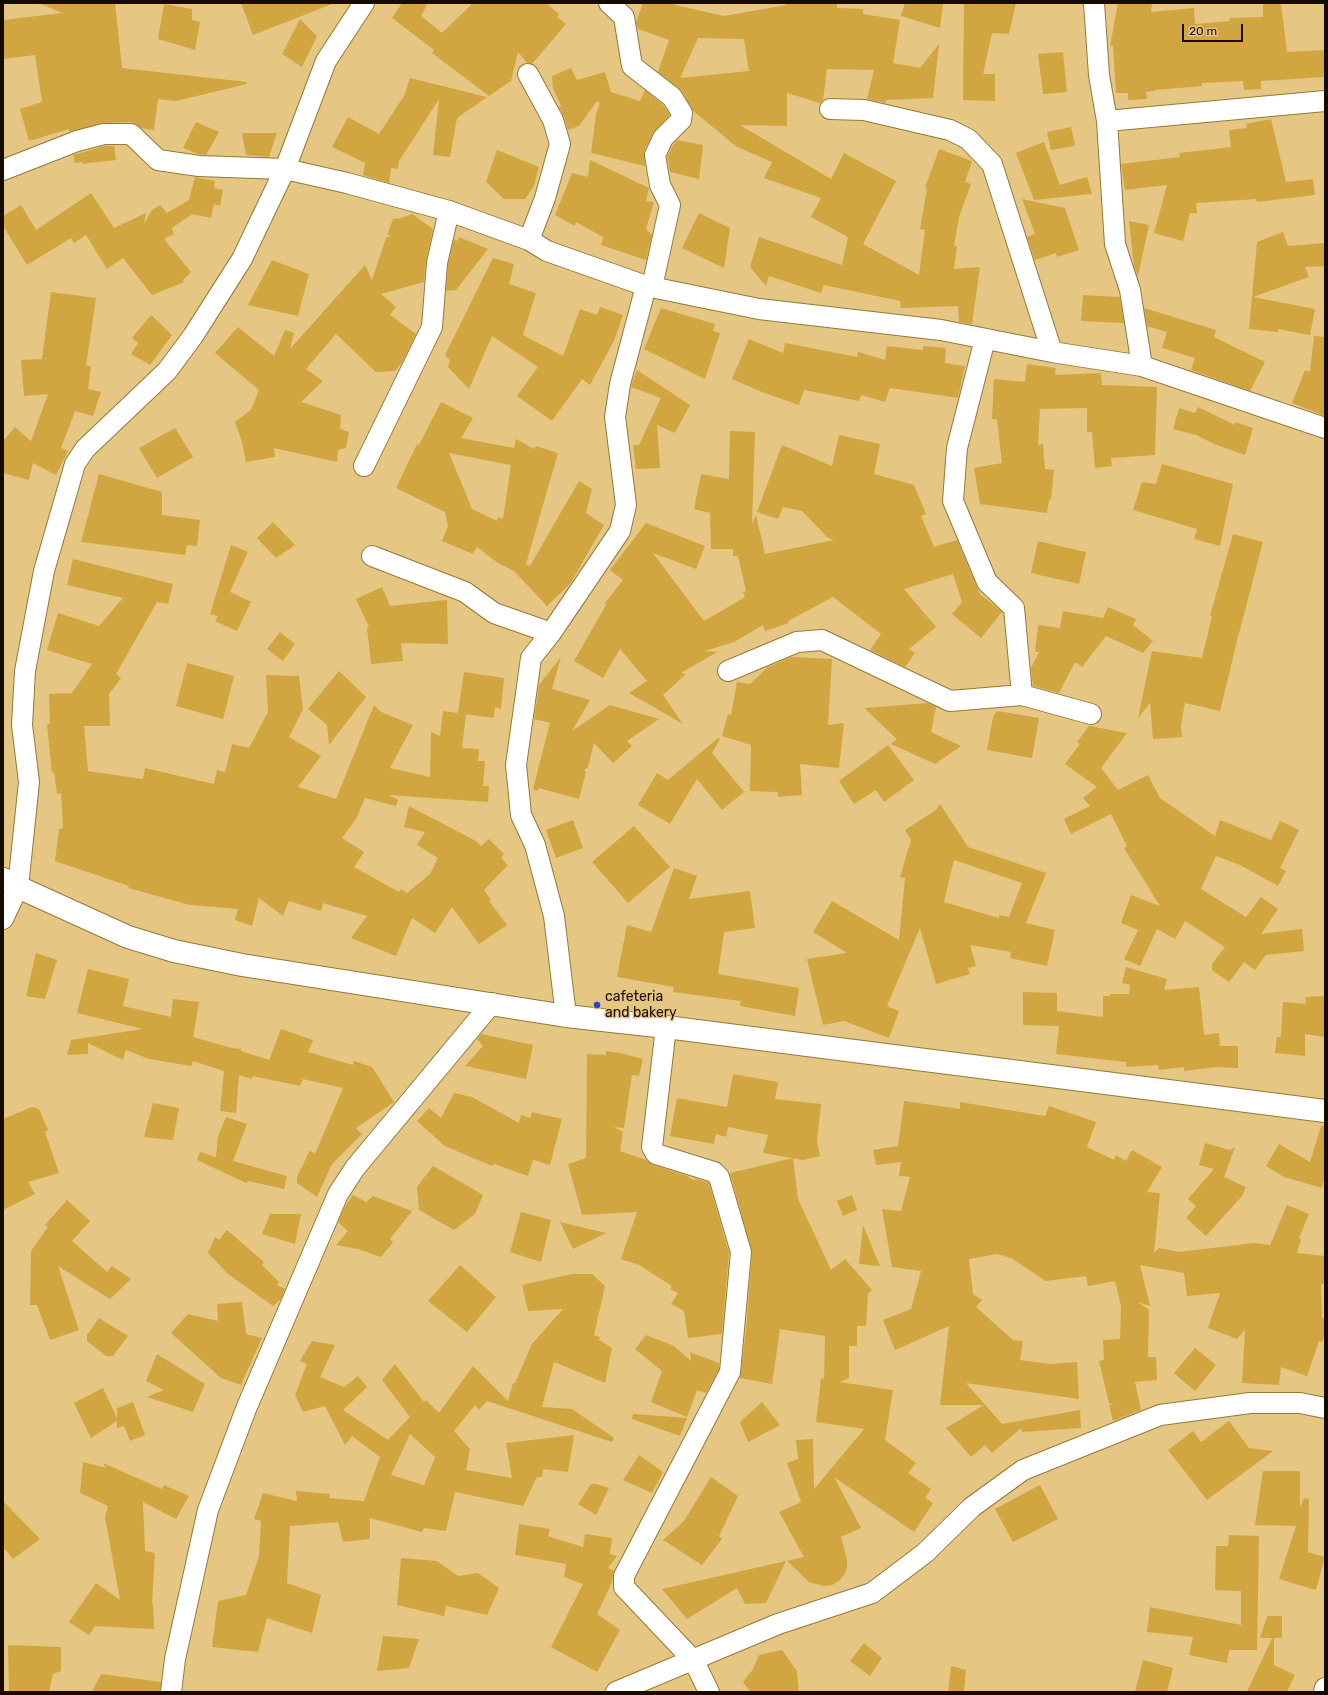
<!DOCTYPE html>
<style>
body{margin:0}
#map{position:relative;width:1328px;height:1695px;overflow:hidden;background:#e5c683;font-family:Rubik,sans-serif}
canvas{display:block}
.frame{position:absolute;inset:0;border:4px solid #160b00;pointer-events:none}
.scale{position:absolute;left:1182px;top:24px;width:61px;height:18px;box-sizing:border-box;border:2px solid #160b00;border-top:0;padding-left:5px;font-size:12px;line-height:14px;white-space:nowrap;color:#160b00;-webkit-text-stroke:3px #e5c683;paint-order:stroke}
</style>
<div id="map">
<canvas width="1328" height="1695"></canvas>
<div class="frame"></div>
<div class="scale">20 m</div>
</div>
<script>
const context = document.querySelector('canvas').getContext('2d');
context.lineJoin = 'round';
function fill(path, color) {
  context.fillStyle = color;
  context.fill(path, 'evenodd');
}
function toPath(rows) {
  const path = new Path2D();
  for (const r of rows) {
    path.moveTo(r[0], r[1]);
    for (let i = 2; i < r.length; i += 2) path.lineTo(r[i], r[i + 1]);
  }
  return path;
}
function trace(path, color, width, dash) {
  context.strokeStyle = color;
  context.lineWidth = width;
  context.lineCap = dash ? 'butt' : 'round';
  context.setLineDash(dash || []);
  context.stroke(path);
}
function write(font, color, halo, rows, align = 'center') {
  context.font = font + ' Rubik,sans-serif';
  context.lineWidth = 3;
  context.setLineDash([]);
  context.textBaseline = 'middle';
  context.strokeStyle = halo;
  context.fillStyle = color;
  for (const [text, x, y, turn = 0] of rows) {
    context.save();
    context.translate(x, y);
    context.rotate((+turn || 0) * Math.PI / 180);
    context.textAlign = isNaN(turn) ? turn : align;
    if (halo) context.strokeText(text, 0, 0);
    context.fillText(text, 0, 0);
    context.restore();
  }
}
fill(toPath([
 [39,3,115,3,122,68,247,82,247,84,176,101,158,99,154,130,141,128,131,122,104,123,69,132,69,129,29,141,20,109,42,102,35,55,3,59,3,20,62,13],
 [241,3,332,3,332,4,253,35],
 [402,3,428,3,421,16,442,33,473,3,546,3,559,14,557,17,566,24,532,64,527,63,518,52,511,81,489,96,432,53,434,50,392,18],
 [643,3,676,3,675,5,724,16,786,5,786,3,837,3,837,8,863,9,863,14,900,20,893,63,920,68,939,44,933,98,886,100,886,103,867,99,874,70,827,69,823,100,820,103,787,93,787,126,740,125,831,179,844,153,896,181,863,244,919,275,925,230,920,229,927,189,925,188,939,149,972,161,965,182,971,184,959,217,954,246,957,246,954,269,980,267,972,324,959,322,958,306,901,308,900,301,824,285,821,293,769,276,766,286,750,267,759,237,842,265,848,237,811,217,821,198,764,178,772,162,737,147,692,110,682,91,658,72,669,40,638,29,636,22],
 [698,38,744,39,749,71,680,78],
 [905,3,943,3,940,28,901,16],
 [964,3,1016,3,1009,34,992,33,983,74,995,74,995,101,963,100],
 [1118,3,1152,3,1151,12,1194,8,1195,24,1230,21,1229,18,1263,17,1263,3,1281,3,1287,52,1325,50,1325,77,1261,81,1261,89,1244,90,1243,81,1202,83,1202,86,1155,90,1155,91,1146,92,1147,99,1128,100,1128,93,1116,93,1113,46,1110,46],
 [164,4,192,9,192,20,200,22,195,50,158,39],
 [300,19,317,36,302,67,282,54],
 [1063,52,1067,92,1043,94,1038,54],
 [571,68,577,80,605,72,611,92,640,101,645,90,663,105,670,115,653,133,644,151,645,166,591,153,596,114,600,103,597,101,579,126,568,130,564,117,559,106,561,106,553,88,552,76],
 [410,78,487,97,457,118,450,157,433,155,439,99,399,161,398,169,391,168,389,183,363,175,365,163,332,147,348,117,379,134,404,96],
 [1271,119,1286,182,1313,179,1315,195,1257,202,1256,199,1196,203,1197,213,1190,213,1183,241,1154,233,1167,185,1125,190,1121,164,1180,157,1179,153,1231,147,1229,130,1247,128,1246,124],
 [196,122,219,132,206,155,198,154,183,148],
 [1071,127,1075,146,1051,150,1047,132],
 [242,133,277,133,269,157,246,155],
 [678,140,703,145,699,179,670,172,667,157,673,145],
 [1044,142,1060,185,1087,177,1092,194,1034,200,1016,153],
 [105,146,114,146,116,160,82,164,82,162,75,163,73,155],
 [497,150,539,167,534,186,525,199,504,199,486,182],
 [590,160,649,188,646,201,654,202,646,229,652,235,646,260,601,245,603,237,576,222,575,226,555,215,572,173,588,177],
 [195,177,215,181,214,188,223,190,220,206,214,204,211,218,192,214,172,228,174,234,164,239,191,272,183,280,184,282,152,295,123,258,107,269,86,235,74,243,71,238,27,265,3,226,3,216,21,205,36,230,91,193,114,228,146,213,144,224,152,210,160,205,167,213,189,200],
 [1022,199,1065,208,1079,250,1057,257,1056,253,1035,260,1027,237,1035,234],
 [699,213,730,228,724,268,682,248],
 [412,214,433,229,426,261,424,282,381,294,396,307,390,315,416,334,403,361,395,371,376,372,336,334,306,369,323,381,301,402,341,415,340,429,349,432,346,448,338,450,337,462,274,448,275,457,246,462,242,442,235,422,251,410,259,390,215,353,238,327,274,356,285,330,294,333,290,349,365,265,372,280,386,238,392,235,387,235,393,219,402,218],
 [1129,221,1149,225,1138,276,1134,266],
 [1283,232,1288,246,1325,243,1325,266,1305,267,1309,277,1253,297,1315,309,1310,335,1278,329,1278,332,1249,329,1257,242],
 [459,237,488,249,456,290,446,291,448,265,454,239,457,241],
 [493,258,514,264,509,284,536,293,523,335,563,356,580,309,597,315,600,307,623,315,614,341,590,385,582,379,552,421,517,396,538,367,492,336,469,389,448,367,450,360,445,355],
 [272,260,309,274,298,316,248,305],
 [51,292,96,298,86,366,91,366,88,389,101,392,93,416,75,411,61,448,68,451,56,475,33,463,29,480,3,473,3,441,15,427,31,441,48,394,24,396,21,360,42,359],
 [1083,295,1120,297,1124,323,1081,321],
 [661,308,715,324,713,331,720,333,705,379,644,349],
 [1144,308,1216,330,1214,337,1265,362,1250,391,1191,370,1195,358,1162,348,1167,332,1147,326],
 [151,315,172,335,150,365,131,354,138,343,132,338],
 [1314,336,1325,337,1325,416,1292,403,1305,370,1310,372],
 [749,339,783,353,785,343,857,357,858,352,885,360,887,346,923,350,923,346,946,348,945,363,965,366,958,398,890,388,885,402,861,395,859,401,804,390,799,405,762,392,732,379],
 [1027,364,1056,368,1055,375,1101,373,1102,385,1157,387,1155,455,1111,458,1112,466,1095,468,1092,432,1087,432,1087,408,1040,409,1038,445,1043,444,1045,469,1054,470,1051,499,1049,499,1047,513,980,504,974,468,1002,463,997,419,992,419,994,379,1025,382],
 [637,370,690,405,675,433,657,425,660,468,636,469,633,445,639,445,661,398,631,387],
 [441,402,473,418,461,438,514,448,516,439,534,449,536,446,558,453,526,564,530,566,579,481,592,489,586,513,604,525,570,584,547,606,514,571,498,563,477,547,473,554,442,541,448,526,445,512,396,488,417,444,419,445],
 [449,453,511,465,503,519,498,517,497,521,472,509],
 [1198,407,1235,425,1235,422,1253,428,1245,455,1214,444,1196,435,1173,429,1179,408,1195,413],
 [175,428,193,457,157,478,139,448],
 [730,431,755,432,752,524,756,515,765,554,834,540,828,538,802,511,783,507,778,519,757,512,782,445,832,466,839,435,880,444,874,474,914,485,926,514,921,516,934,547,957,540,980,594,1002,612,981,638,952,614,962,602,953,574,904,589,936,627,909,649,915,653,905,667,870,650,881,634,833,597,788,621,789,623,765,631,763,625,734,642,705,651,717,652,681,673,686,674,663,695,683,724,629,693,647,681,620,649,603,678,574,661,606,605,605,603,623,580,610,570,646,523,705,546,696,569,653,553,704,621,745,597,743,592,746,591,738,556,733,556,733,549,711,549,710,513,694,509,701,474,729,479],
 [1162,464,1233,484,1220,546,1194,539,1197,529,1133,510,1142,482,1156,484],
 [99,474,162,492,162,515,200,520,197,546,187,545,185,555,81,542],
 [273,522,295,545,276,558,257,538],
 [1233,534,1263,542,1238,637,1220,711,1185,703,1181,725,1182,737,1153,739,1150,703,1138,718,1152,651,1202,658,1212,616,1210,616],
 [1038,541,1086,552,1079,584,1031,573],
 [231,545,248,552,230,592,251,602,237,631,215,621,218,616,210,614],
 [73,559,173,584,168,604,157,602,116,674,121,678,109,694,110,726,84,726,88,771,143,779,145,768,214,784,217,770,225,772,232,744,249,748,268,712,266,675,299,676,303,709,289,737,321,756,298,787,336,799,374,705,381,712,413,725,390,768,430,777,431,732,440,736,443,711,466,714,462,748,479,749,478,761,485,761,483,786,489,786,488,802,389,795,398,800,396,806,365,798,356,819,342,838,364,852,354,867,399,892,401,889,407,893,430,874,438,858,417,845,425,832,404,827,409,806,476,841,481,846,489,839,504,854,501,858,508,865,484,890,491,900,489,901,507,925,479,944,452,907,435,933,412,918,396,956,351,938,367,916,323,903,321,911,289,901,283,916,259,898,252,926,235,920,238,909,190,905,128,888,129,886,55,861,59,829,63,828,61,793,57,794,54,772,52,773,47,724,50,724,49,694,72,693,92,664,47,650,58,613,99,626,123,598,67,585],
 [382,587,390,606,447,600,448,644,401,643,403,661,371,664,367,628,369,627,356,599],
 [1108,607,1136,619,1133,625,1153,641,1143,653,1106,636,1082,667,1075,662,1059,693,1033,686,1031,668,1039,652,1035,652,1038,625,1060,628,1063,611,1103,618],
 [280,632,295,644,283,661,267,649],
 [561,657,552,689,590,700,572,731,610,705,659,719,627,741,632,746,613,763,594,743,588,767,584,770,586,772,579,799,539,788,537,791,533,789,550,723,534,719,539,685],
 [791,657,832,659,828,725,844,723,839,768,800,764,802,795,778,797,778,792,750,791,751,745,722,736,728,714,731,715,737,682,750,684,768,667],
 [187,663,234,676,223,719,176,706],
 [339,671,366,697,329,745,327,725,308,709],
 [464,672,504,678,501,709,495,707,494,718,458,713],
 [928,703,936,707,931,732,961,746,935,764,891,744,897,739,864,708],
 [997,711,1039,718,1032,758,987,750,993,717],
 [1089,726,1127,733,1101,768,1118,790,1148,775,1160,798,1215,836,1220,820,1271,840,1280,821,1299,830,1280,868,1286,871,1278,886,1240,865,1216,856,1201,889,1246,917,1261,897,1278,909,1261,934,1302,929,1304,951,1266,955,1255,970,1244,962,1229,982,1212,970,1212,964,1225,947,1185,921,1175,939,1157,929,1140,966,1124,959,1138,930,1121,923,1131,895,1160,906,1124,848,1127,846,1111,814,1071,834,1064,819,1090,806,1083,798,1097,787,1065,764,1080,744,1077,742],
 [718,738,720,739,712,753,744,792,722,810,697,779,670,824,638,805,657,773,668,780],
 [888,745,914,780,884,802,876,790,854,804,839,781],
 [940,804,968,847,1046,873,1026,923,1055,930,1047,966,1010,958,1011,952,970,945,976,966,968,968,970,974,936,984,920,928,887,1006,899,1011,889,1038,844,1021,823,1025,807,959,847,953,813,932,832,901,899,940,905,878,900,877,911,840,905,830,936,810],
 [954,860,1022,883,1009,917,999,915,999,918,944,902],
 [573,820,583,848,556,858,546,830],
 [634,826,670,867,628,903,592,862],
 [674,868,697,876,689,899,750,891,755,928,724,932,718,974,799,988,795,1016,740,1006,741,1001,673,992,674,987,617,977,627,925,651,932],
 [36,953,57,960,45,999,26,996],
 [1126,967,1167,979,1164,990,1199,987,1204,1035,1219,1033,1220,1046,1238,1046,1238,1068,1216,1067,1184,1071,1184,1067,1159,1070,1158,1065,1126,1067,1126,1062,1056,1054,1059,1026,1023,1025,1023,992,1057,993,1057,1011,1103,1017,1103,996,1110,996,1110,994,1129,994,1130,985,1122,983],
 [88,969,129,979,123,1006,171,1017,173,999,199,1002,193,1037,232,1048,241,1049,241,1051,269,1060,281,1029,313,1040,308,1052,353,1065,354,1061,372,1067,394,1102,356,1128,362,1134,332,1164,317,1197,297,1183,297,1177,310,1150,315,1154,343,1088,303,1079,300,1086,253,1076,252,1079,239,1075,236,1113,220,1111,224,1071,193,1061,191,1066,149,1059,126,1050,123,1060,88,1043,88,1054,67,1055,71,1040,143,1029,77,1013],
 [1325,996,1325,1037,1305,1034,1305,1056,1275,1053,1277,1037,1281,1037,1283,1002,1306,1004,1305,997],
 [481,1034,533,1045,526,1079,465,1066,483,1046,477,1039],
 [606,1051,620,1053,643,1059,639,1076,632,1075,624,1128,614,1127,623,1132,620,1151,646,1160,653,1165,687,1176,693,1180,697,1179,709,1183,729,1253,722,1334,688,1338,684,1311,671,1304,678,1293,670,1289,672,1286,639,1265,621,1259,637,1212,582,1215,568,1164,586,1158,587,1054,606,1055],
 [733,1074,778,1082,775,1099,821,1104,817,1141,820,1156,803,1160,763,1153,768,1135,728,1127,726,1137,716,1134,714,1144,670,1136,677,1098,727,1107],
 [454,1093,472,1097,519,1123,521,1115,530,1118,532,1112,562,1119,550,1165,533,1160,528,1176,494,1164,492,1166,445,1146,417,1121,429,1108,441,1118],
 [904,1101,960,1109,960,1102,1045,1116,1049,1106,1096,1122,1087,1147,1114,1160,1116,1155,1126,1161,1132,1150,1162,1167,1147,1192,1160,1193,1154,1253,1159,1248,1179,1252,1254,1243,1270,1245,1287,1205,1309,1214,1299,1238,1301,1239,1297,1253,1325,1256,1325,1284,1321,1284,1322,1318,1325,1319,1325,1333,1322,1342,1319,1341,1307,1376,1281,1367,1279,1385,1242,1383,1245,1330,1237,1339,1208,1328,1220,1293,1187,1296,1184,1273,1140,1265,1150,1306,1138,1302,1149,1310,1148,1357,1156,1357,1157,1380,1135,1382,1141,1410,1113,1421,1109,1405,1114,1404,1109,1403,1099,1361,1104,1360,1103,1340,1120,1339,1121,1306,1115,1281,1088,1286,1086,1276,1046,1281,1011,1258,997,1254,969,1259,973,1294,982,1300,976,1307,1013,1340,1023,1341,1020,1360,1051,1364,1077,1362,1079,1399,966,1383,1002,1424,1080,1410,1081,1428,1022,1432,1021,1428,992,1453,985,1445,971,1457,946,1428,984,1405,940,1405,949,1326,895,1350,883,1320,911,1309,921,1271,892,1267,882,1209,901,1211,910,1177,899,1176,901,1162,876,1165,873,1150,898,1146],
 [153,1103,179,1108,173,1140,144,1137],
 [32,1107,39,1109,48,1130,45,1132,59,1173,28,1182,35,1194,3,1210,3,1119],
 [226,1117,247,1124,233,1161,287,1176,284,1189,248,1181,246,1183,197,1160,200,1152,216,1157,218,1136],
 [1321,1126,1325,1126,1325,1176,1322,1188,1284,1177,1266,1166,1279,1144,1310,1162],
 [1205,1143,1230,1150,1235,1147,1224,1177,1246,1187,1242,1196,1206,1236,1186,1218,1196,1206,1188,1199,1214,1169,1199,1165],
 [793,1158,798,1199,831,1270,845,1259,872,1290,868,1294,866,1326,857,1326,857,1346,849,1346,849,1378,840,1382,893,1390,885,1440,916,1463,908,1473,931,1489,925,1498,933,1503,914,1532,834,1477,861,1528,841,1537,847,1560,847,1568,844,1575,839,1581,832,1585,824,1586,809,1582,787,1561,804,1557,779,1512,801,1502,787,1463,798,1459,796,1440,813,1439,814,1489,864,1429,816,1422,821,1378,824,1379,825,1336,780,1329,772,1384,740,1378,746,1330,752,1253,730,1173],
 [433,1166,483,1195,475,1214,454,1230,419,1210,417,1187],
 [353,1195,366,1202,373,1196,412,1211,390,1239,393,1242,381,1257,358,1249,336,1245,348,1231,338,1222,344,1208],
 [852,1195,857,1210,843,1216,837,1201],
 [67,1200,90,1221,72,1241,107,1272,112,1266,131,1279,110,1299,58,1266,79,1330,50,1340,37,1305,30,1305,31,1251,48,1227,45,1225],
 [521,1212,551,1220,541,1262,510,1252],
 [270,1214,301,1214,295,1244,262,1234],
 [560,1222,606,1233,573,1249],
 [863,1225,880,1266,859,1264],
 [227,1230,264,1262,262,1265,279,1282,277,1285,285,1289,281,1299,273,1306,228,1274,208,1253,215,1237,219,1240],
 [460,1265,496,1297,467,1332,428,1301],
 [572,1274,592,1274,605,1286,594,1335,600,1337,599,1340,612,1348,605,1383,554,1362,542,1407,572,1409,614,1438,612,1442,487,1401,479,1410,475,1405,454,1431,470,1449,466,1470,512,1478,506,1443,574,1435,568,1472,543,1469,542,1477,537,1477,523,1506,455,1492,446,1531,424,1528,422,1532,370,1518,370,1539,343,1542,338,1522,290,1526,287,1583,321,1595,312,1633,267,1618,258,1652,212,1647,218,1601,246,1595,259,1556,261,1521,254,1519,263,1493,297,1501,296,1491,330,1494,329,1498,364,1501,380,1457,352,1436,345,1445,325,1406,303,1412,295,1395,307,1364,300,1361,312,1341,335,1345,320,1377,344,1387,358,1376,367,1387,343,1410,388,1440,410,1417,382,1380,395,1364,424,1402,426,1400,439,1413,473,1366,508,1401,513,1383,515,1383,532,1344,563,1309,528,1311,522,1285],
 [410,1434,435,1457,424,1485,391,1475],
 [242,1302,246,1334,262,1338,241,1385,221,1378,171,1333,188,1314,218,1321,217,1304],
 [99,1318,128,1336,113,1356,106,1356,87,1341,87,1335],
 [646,1335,674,1346,691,1361,690,1352,719,1363,719,1369,706,1393,697,1390,687,1417,651,1402,662,1371,635,1349],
 [1195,1348,1216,1365,1195,1391,1174,1373],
 [157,1354,205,1384,193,1412,147,1397,164,1390,146,1381],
 [103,1388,117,1418,117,1408,133,1402,145,1435,130,1441,124,1426,117,1428,117,1421,91,1438,74,1403],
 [762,1402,780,1425,748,1442,740,1422],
 [633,1414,687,1418,680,1436,632,1419],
 [1229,1421,1249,1448,1273,1451,1207,1500,1168,1450,1193,1431,1201,1442],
 [639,1455,663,1472,652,1493,623,1480],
 [83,1462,106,1468,103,1463,162,1489,164,1485,189,1496,176,1519,143,1502,145,1551,155,1553,152,1603,153,1603,154,1629,95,1626,89,1635,69,1622,96,1583,120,1600,105,1517,108,1506,80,1493],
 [1263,1471,1300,1471,1300,1508,1304,1498,1309,1499,1308,1552,1325,1557,1316,1590,1279,1579,1296,1526,1255,1525],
 [711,1477,738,1496,719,1536,722,1539,702,1565,663,1540,684,1521],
 [591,1484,596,1484,609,1488,596,1515,578,1504],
 [1040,1485,1058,1519,1013,1542,995,1509],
 [3,1501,40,1539,13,1559,3,1547],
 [519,1524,550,1529,548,1536,556,1539,556,1540,557,1539,583,1547,585,1534,612,1538,610,1554,617,1556,608,1568,614,1571,612,1582,597,1614,620,1630,597,1672,551,1647,583,1584,564,1577,566,1564,515,1555],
 [1229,1535,1259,1536,1257,1650,1229,1650,1227,1663,1189,1655,1193,1637,1147,1632,1150,1607,1241,1625,1241,1591,1215,1590,1216,1546,1228,1546],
 [401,1558,437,1561,458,1576,478,1573,499,1588,487,1615,446,1606,444,1616,397,1605],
 [786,1561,766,1603,745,1604,737,1588,687,1619,662,1589],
 [1267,1616,1282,1616,1282,1638,1274,1638,1274,1665,1295,1675,1287,1692,1247,1692,1272,1638,1260,1638],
 [383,1636,419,1639,409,1668,377,1671],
 [864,1643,882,1658,870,1676,850,1661],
 [8,1645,61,1647,61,1671,53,1674,49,1692,9,1692],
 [782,1650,797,1671,799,1692,751,1692,743,1682,753,1669,759,1655],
 [1143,1660,1173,1668,1167,1692,1135,1692],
 [951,1666,966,1670,964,1692,948,1692],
 [101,1674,161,1682,160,1692,92,1692]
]), '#d1a640');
const street = toPath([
 [609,3,624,17,632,66,672,97,682,113,681,120,663,138,655,155,660,185,670,205,652,287],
 [1094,3,1099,75,1107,121,1115,244,1130,290,1142,366],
 [528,74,553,120,560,144,545,198,529,240],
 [830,109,864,110,950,130,968,139,992,164,1052,352],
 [1107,121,1325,101],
 [3,170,77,141,104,134,131,134,158,160,199,166,285,169,347,183,449,211,529,240,547,251,646,286,759,309,941,330,1052,352,1142,366,1325,428],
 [985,339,957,448,953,501,987,582,1014,608,1022,695],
 [364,466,432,327,437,263,449,211],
 [372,556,465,592,494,613,551,633],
 [728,671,797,642,822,640,950,701,1022,695,1091,714],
 [3,919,18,887,29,782,22,725,25,671,44,571,75,464,85,449,167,371,193,336,242,259,285,169,326,61,364,3],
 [566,1016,554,916,535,845,521,815,516,765,531,658,551,633,620,531,626,505,615,417,620,384,646,286],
 [666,1027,652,1147,656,1154,714,1172,719,1177,741,1252,730,1372,624,1576,624,1587,694,1661,709,1692],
 [171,1692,175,1659,208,1510,246,1409,338,1194,355,1168,492,1003],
 [616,1692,778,1624,872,1593,925,1553,972,1507,1023,1470,1160,1415,1250,1403,1300,1403,1325,1408],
 [1324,1692,1325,1688]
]);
const primary = toPath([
 [3,879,18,887,128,937,174,951,242,965,566,1016,666,1027,1325,1111]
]);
trace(street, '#967936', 22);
trace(primary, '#967936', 24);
trace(street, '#fff', 20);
trace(primary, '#fff', 22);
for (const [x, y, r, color] of [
 [597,1005,4,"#274bba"]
]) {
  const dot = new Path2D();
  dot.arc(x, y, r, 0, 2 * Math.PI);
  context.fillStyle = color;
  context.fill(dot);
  trace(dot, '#e5c683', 1.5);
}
write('14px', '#160b00', '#e5c683', [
 ["cafeteria",605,997],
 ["and bakery",605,1013]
], 'left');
</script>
